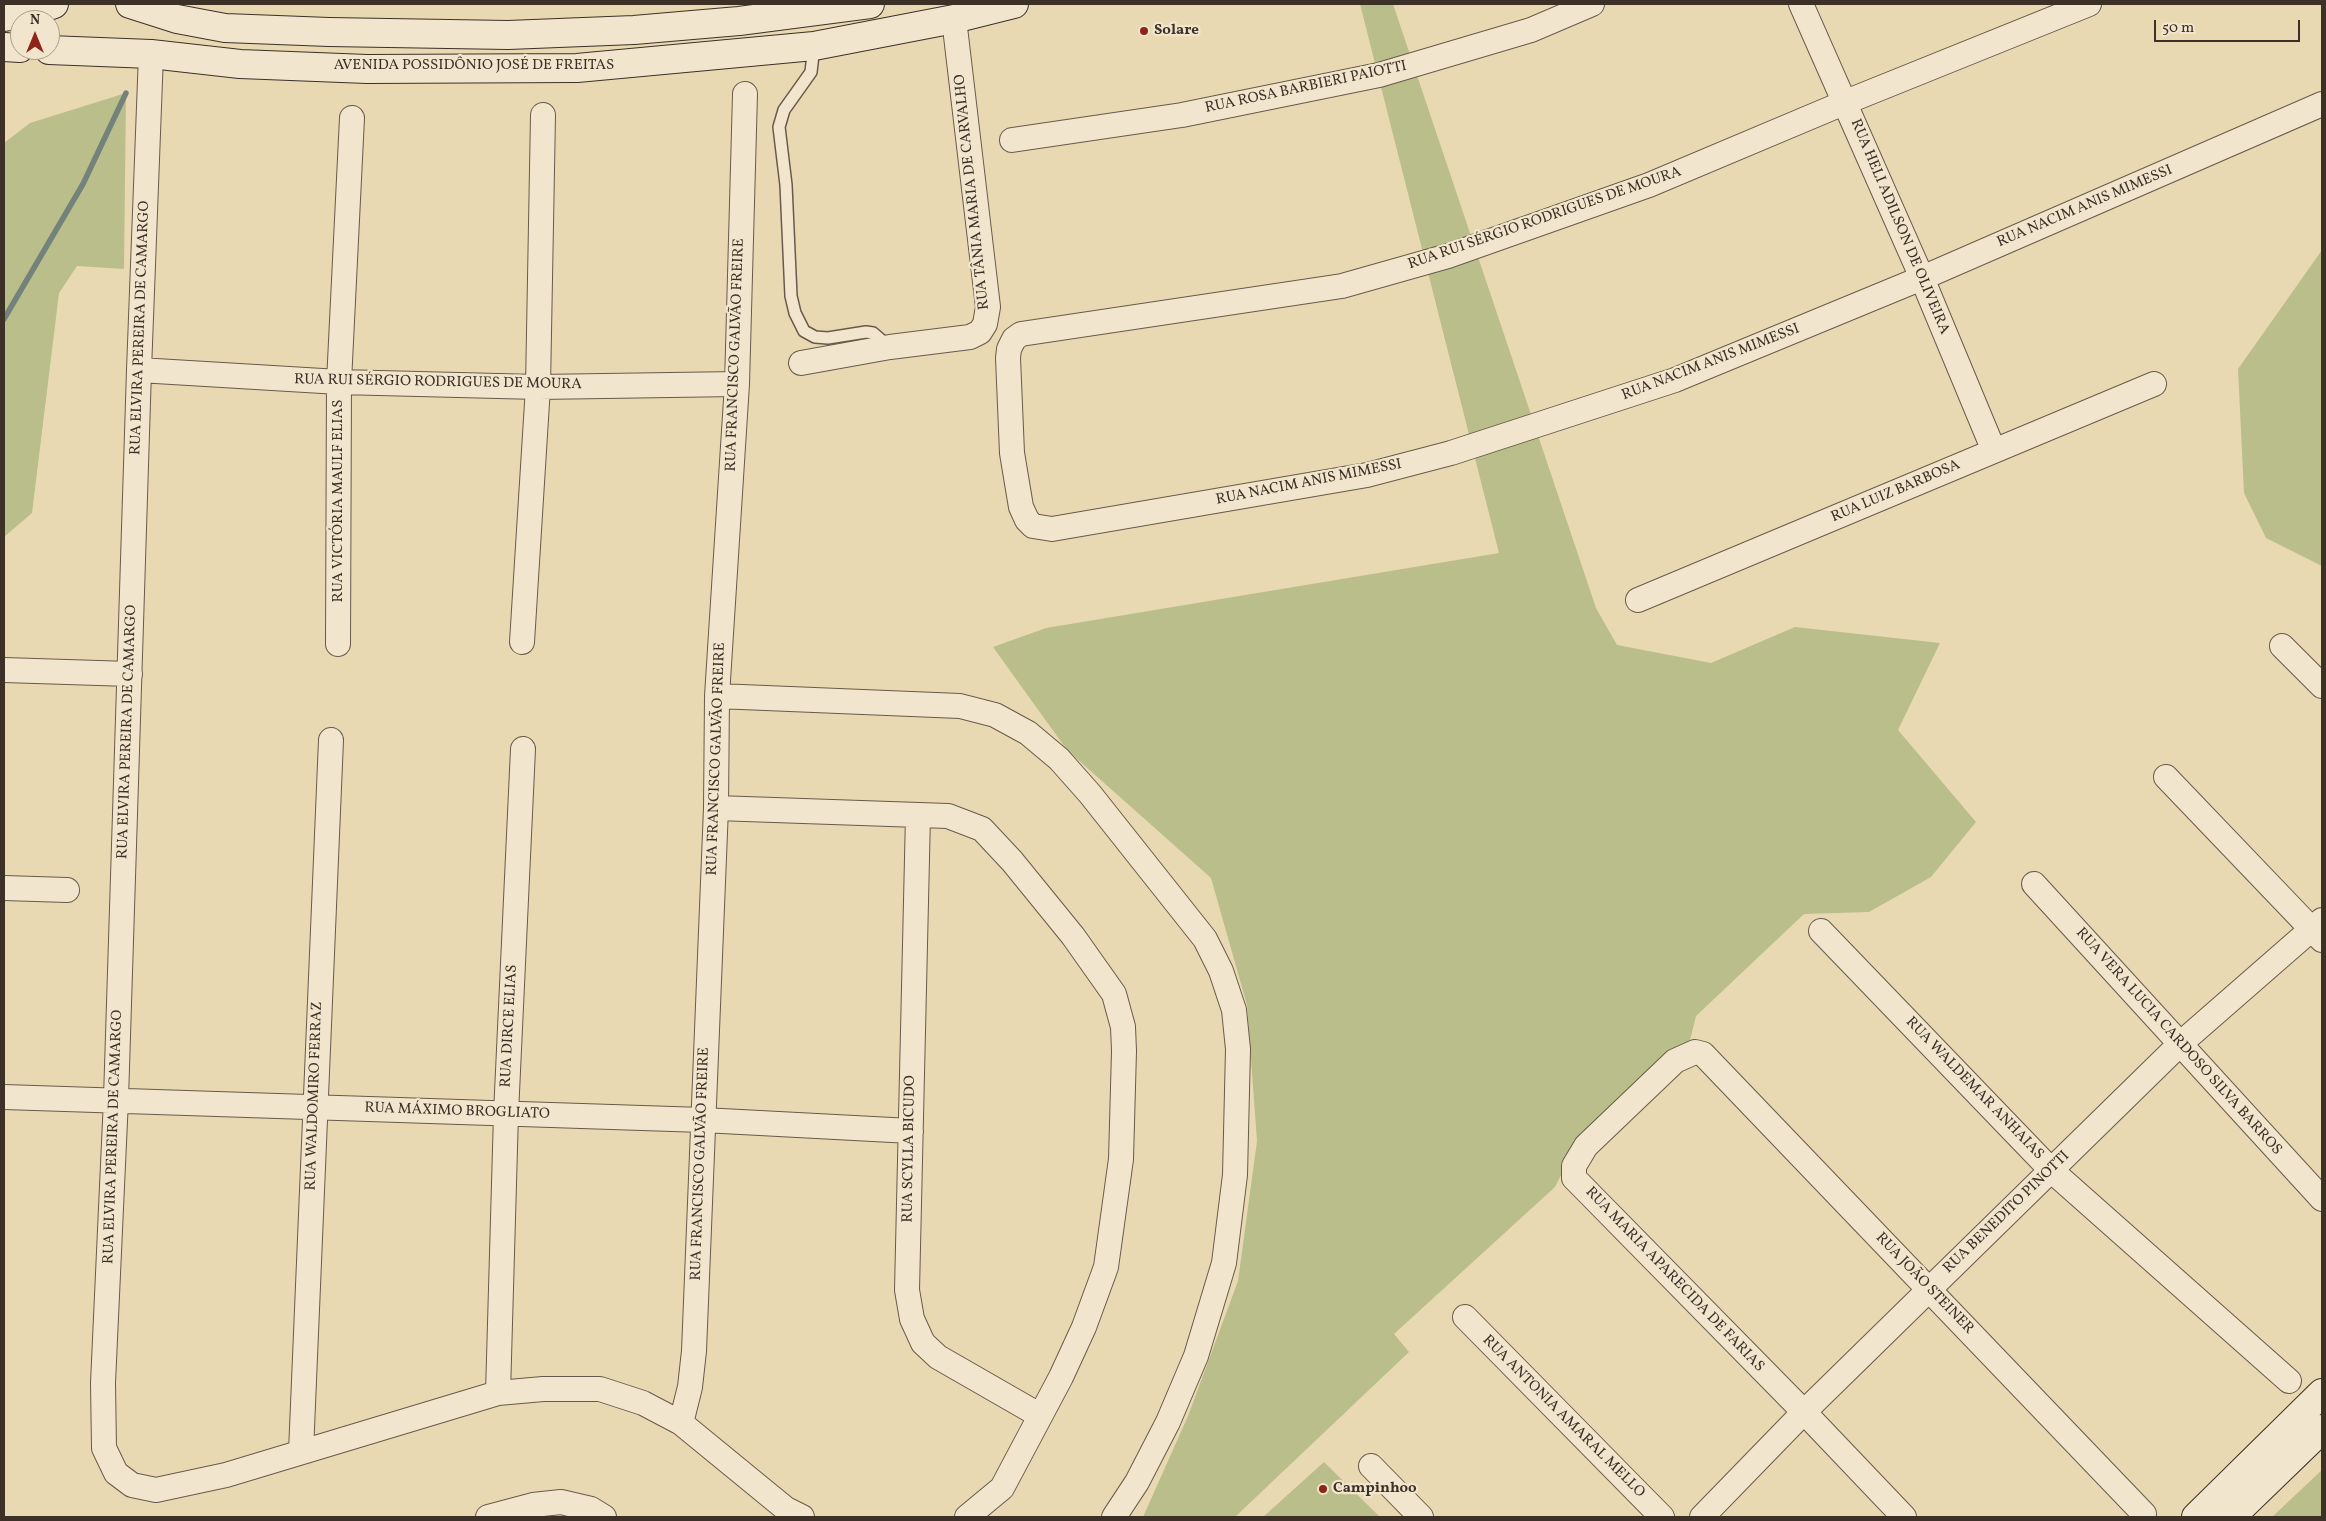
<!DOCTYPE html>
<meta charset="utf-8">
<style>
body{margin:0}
#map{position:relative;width:2326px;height:1521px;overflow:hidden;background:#e9d9b2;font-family:Vollkorn,serif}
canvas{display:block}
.frame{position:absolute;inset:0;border:5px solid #3d3027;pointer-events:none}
.north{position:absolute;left:10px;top:10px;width:50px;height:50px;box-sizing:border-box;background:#f1e6cd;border:1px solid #a99d8b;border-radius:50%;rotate:0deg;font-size:14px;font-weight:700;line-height:20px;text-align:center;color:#3d3027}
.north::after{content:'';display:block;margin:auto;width:18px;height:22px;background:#8f2418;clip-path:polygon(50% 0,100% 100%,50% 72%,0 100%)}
.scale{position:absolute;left:2154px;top:20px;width:146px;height:22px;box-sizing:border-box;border:2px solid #3d3027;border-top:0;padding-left:6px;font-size:15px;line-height:18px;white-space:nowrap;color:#3d3027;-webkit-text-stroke:4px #f1e6cd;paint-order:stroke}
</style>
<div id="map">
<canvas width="2326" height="1521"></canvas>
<div class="frame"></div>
<div class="north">N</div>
<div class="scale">50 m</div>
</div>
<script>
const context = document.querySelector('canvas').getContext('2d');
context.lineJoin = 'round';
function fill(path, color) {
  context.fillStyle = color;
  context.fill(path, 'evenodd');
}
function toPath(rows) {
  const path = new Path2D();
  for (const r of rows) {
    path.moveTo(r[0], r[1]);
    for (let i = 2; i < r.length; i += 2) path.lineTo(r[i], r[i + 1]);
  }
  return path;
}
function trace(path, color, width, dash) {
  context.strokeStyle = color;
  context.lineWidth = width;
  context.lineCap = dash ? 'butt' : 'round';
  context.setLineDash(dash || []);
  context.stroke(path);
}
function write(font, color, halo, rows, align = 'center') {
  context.font = font + ' Vollkorn,serif';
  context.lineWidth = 4.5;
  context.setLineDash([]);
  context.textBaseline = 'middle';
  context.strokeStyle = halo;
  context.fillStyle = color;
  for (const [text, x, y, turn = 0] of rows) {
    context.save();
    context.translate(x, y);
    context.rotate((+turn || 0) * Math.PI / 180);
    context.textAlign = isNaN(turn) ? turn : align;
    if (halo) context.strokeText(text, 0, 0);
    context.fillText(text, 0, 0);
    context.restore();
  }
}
fill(toPath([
 [1360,4,1393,4,1596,608,1617,645,1711,663,1795,627,1940,643,1898,730,1976,822,1931,877,1869,912,1804,914,1696,1016,1689,1044,1570,1157,1555,1187,1394,1334,1409,1352,1235,1517,1143,1517,1188,1416,1238,1281,1257,1141,1247,1005,1211,878,1067,750,993,647,1046,628,1499,553],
 [126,93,124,269,77,266,59,293,32,513,4,537,4,143,30,123],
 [2322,250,2322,566,2266,538,2244,493,2238,369],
 [1324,1462,1380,1517,1263,1517],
 [2322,1470,2322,1517,2272,1517]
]), '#b9be8a');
trace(toPath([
 [4,319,83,184,126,93]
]), '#74827c', 5.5);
const lane = toPath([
 [814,46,811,72,784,110,779,127,786,185,791,296,795,313,804,331,815,337,828,338,866,332,873,333,888,346]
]);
const street = toPath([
 [1801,4,1922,278,1994,451],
 [2089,4,1846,102,1649,185,1448,256,1342,286,1021,334,1014,339,1009,349,1008,358,1012,453,1021,507,1027,520,1033,526,1052,529,1367,475,1451,453,1675,380,1922,278,2322,104],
 [151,54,139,370,116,1099,103,1383,104,1448,116,1473,132,1485,156,1490,226,1475,498,1393,543,1389,600,1389,643,1403,681,1423,786,1509,802,1517],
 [1012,140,1182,115,1379,75,1531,30,1592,4],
 [801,363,890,347,970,337,980,332,985,324,988,307,954,19],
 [139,370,339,382,538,387,737,384],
 [1638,600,2154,384],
 [522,642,538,387,543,115],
 [338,644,339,382,352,118],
 [2282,646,2322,686],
 [4,670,130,674],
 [717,696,960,706,995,715,1028,733,1059,759,1090,794,1205,939,1221,971,1234,1010,1238,1049,1235,1175,1224,1263,1196,1356,1168,1422,1137,1482,1114,1517],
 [2166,777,2322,940],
 [716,808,948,816,982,829,1012,861,1073,936,1114,994,1123,1027,1124,1051,1121,1159,1106,1267,1084,1327,1061,1377,1002,1488,967,1517],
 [918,815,907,1290,912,1319,923,1343,938,1357,1039,1415],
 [2034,884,2322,1199],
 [4,888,67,890],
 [1821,931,2052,1171,2289,1381],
 [4,1097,703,1120,911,1131],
 [1465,1317,1662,1517],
 [498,1393,506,1114,523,749],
 [681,1423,690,1387,694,1351,716,808,717,696,737,384,745,94],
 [301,1452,331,740],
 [1371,1466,1421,1517],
 [488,1517,533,1505,561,1502,591,1509,604,1517],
 [1702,1517,1804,1412,2180,1044,2322,920],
 [1904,1517,1804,1412,1574,1178,1574,1166,1586,1146,1675,1061,1695,1052,1703,1054,2144,1514]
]);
const secondary = toPath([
 [130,4,177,19,225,28,329,32,508,35,634,30,739,21,870,4],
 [4,17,26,14,54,4],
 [4,47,20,48],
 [49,50,151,54,240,64,367,69,577,68,814,46,954,19,1014,4],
 [2196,1517,2322,1393],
 [2231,1517,2322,1429]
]);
trace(lane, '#685a4a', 14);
trace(street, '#685a4a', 26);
trace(secondary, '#3d3027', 30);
trace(lane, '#f1e6cd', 11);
trace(street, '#f1e6cd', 24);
trace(secondary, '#f1e6cd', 28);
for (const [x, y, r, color] of [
 [1144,31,5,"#8f2418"],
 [1323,1489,5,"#8f2418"]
]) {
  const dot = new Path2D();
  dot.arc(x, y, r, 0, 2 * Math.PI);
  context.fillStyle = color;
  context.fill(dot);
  trace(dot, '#f1e6cd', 2);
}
write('bold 15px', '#3d3027', '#f1e6cd', [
 ["Solare",1154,31],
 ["Campinhoo",1333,1489]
], 'left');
write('15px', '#3d3027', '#f1e6cd', [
 ["AVENIDA POSSIDÔNIO JOSÉ DE FREITAS",474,66],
 ["RUA ROSA BARBIERI PAIOTTI",1306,88,-12],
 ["RUA TÂNIA MARIA DE CARVALHO",973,192,-96],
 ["RUA NACIM ANIS MIMESSI",2085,207,-23],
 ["RUA RUI SÉRGIO RODRIGUES DE MOURA",1545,219,-19],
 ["RUA HELI ADILSON DE OLIVEIRA",1899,227,67],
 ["RUA ELVIRA PEREIRA DE CAMARGO",141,328,-88],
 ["RUA FRANCISCO GALVÃO FREIRE",736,355,-88],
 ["RUA NACIM ANIS MIMESSI",1711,363,-21],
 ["RUA RUI SÉRGIO RODRIGUES DE MOURA",438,383,1],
 ["RUA NACIM ANIS MIMESSI",1309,483,-11],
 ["RUA LUIZ BARBOSA",1896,492,-23],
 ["RUA VICTÓRIA MAULF ELIAS",339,501,-90],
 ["RUA ELVIRA PEREIRA DE CAMARGO",128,732,-88],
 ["RUA FRANCISCO GALVÃO FREIRE",717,759,-88],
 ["RUA DIRCE ELIAS",510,1026,-87],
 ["RUA VERA LUCIA CARDOSO SILVA BARROS",2178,1042,48],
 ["RUA WALDEMAR ANHAIAS",1974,1089,46],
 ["RUA WALDOMIRO FERRAZ",315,1096,-88],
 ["RUA MÁXIMO BROGLIATO",457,1112,2],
 ["RUA ELVIRA PEREIRA DE CAMARGO",114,1137,-88],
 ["RUA SCYLLA BICUDO",910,1149,-89],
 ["RUA FRANCISCO GALVÃO FREIRE",701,1164,-88],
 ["RUA BENEDITO PINOTTI",2007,1213,-44],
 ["RUA MARIA APARECIDA DE FARIAS",1674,1280,46],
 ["RUA JOÃO STEINER",1924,1284,46],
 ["RUA ANTONIA AMARAL MELLO",1563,1417,45]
]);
</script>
